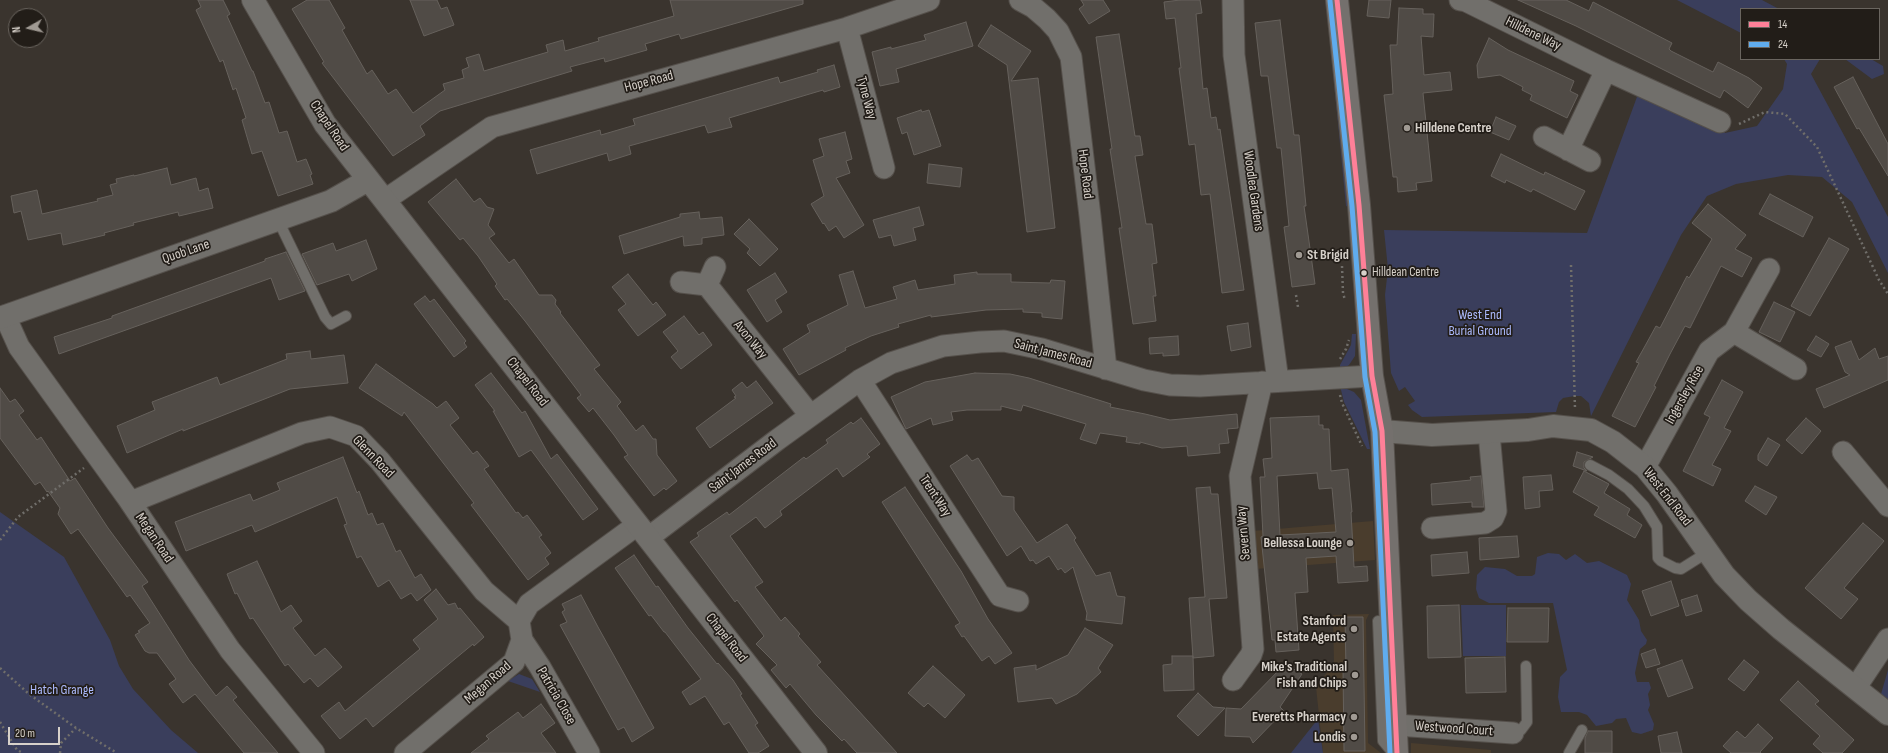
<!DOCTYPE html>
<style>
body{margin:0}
#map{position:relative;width:1888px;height:753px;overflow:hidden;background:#3a342e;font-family:"Sofia Sans Condensed",sans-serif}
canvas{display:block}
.legend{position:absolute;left:1740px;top:8px;width:140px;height:52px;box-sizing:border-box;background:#221d18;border:1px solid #6a655f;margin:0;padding:5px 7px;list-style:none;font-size:12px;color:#d7d1ca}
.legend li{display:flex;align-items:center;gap:8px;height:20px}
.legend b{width:20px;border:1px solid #6a655f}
.north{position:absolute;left:8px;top:8px;width:40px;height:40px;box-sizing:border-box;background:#221d18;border:1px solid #6a655f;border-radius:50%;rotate:262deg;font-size:11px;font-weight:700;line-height:16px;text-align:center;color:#d7d1ca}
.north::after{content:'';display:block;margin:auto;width:14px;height:18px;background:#a09a93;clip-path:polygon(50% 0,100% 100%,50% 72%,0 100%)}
.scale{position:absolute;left:8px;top:727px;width:52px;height:18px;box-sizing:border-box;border:2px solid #d7d1ca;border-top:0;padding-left:5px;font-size:12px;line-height:14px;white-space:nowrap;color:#d7d1ca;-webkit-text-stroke:3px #221d18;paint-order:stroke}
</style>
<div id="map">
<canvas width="1888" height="753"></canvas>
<ul class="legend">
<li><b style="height:5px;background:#ff8098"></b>14</li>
<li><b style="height:5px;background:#60acee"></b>24</li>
</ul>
<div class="north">N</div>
<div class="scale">20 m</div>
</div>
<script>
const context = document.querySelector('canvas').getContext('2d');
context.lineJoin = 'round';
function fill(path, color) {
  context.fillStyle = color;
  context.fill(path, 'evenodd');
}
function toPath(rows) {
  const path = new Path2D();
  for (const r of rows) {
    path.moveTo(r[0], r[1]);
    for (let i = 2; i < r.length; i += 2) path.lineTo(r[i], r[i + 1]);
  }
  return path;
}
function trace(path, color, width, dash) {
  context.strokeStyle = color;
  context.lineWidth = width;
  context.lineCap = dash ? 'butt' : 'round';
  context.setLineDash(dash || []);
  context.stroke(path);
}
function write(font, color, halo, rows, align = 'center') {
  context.font = font + ' "Sofia Sans Condensed",sans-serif';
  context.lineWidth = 3.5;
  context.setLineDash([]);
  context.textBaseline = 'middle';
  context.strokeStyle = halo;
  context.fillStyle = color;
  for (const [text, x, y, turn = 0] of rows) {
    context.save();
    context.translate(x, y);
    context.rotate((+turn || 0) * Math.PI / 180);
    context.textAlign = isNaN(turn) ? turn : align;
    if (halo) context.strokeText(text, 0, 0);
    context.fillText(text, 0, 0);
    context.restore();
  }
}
fill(toPath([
 [1373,521,1375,560,1255,569,1252,531],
 [1369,614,1366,620,1368,743,1381,753,1323,753,1316,687,1334,663,1333,615],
 [1411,743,1491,750,1491,753,1411,753]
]), '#4a3d2d');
fill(toPath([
 [1326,0,1330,0,1348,207,1346,206],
 [1677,0,1762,0,1779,9,1741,9,1741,33],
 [1784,59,1820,59,1811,74,1888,217,1888,273,1852,202,1822,177,1788,175,1736,184,1707,196,1681,235,1591,416,1589,403,1581,396,1575,396,1563,398,1559,402,1556,412,1422,417,1412,410,1408,405,1415,401,1405,387,1399,391,1391,373,1385,295,1388,269,1384,230,1587,233,1641,86,1720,122,1725,133,1757,126,1783,89,1787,64],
 [1845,59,1871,59,1883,66,1884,74,1872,79],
 [1352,334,1356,334,1355,356,1349,365,1340,371,1340,365,1351,345],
 [1340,386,1354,392,1361,400,1370,449,1367,449,1344,402],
 [0,512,64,557,110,640,119,666,133,689,171,730,198,753,0,753],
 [1548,553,1559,554,1566,560,1575,554,1587,563,1599,561,1627,575,1631,584,1627,600,1639,620,1641,631,1647,640,1646,644,1640,649,1635,673,1637,682,1649,682,1651,688,1648,694,1650,705,1648,710,1654,724,1653,730,1641,734,1632,732,1626,718,1616,719,1612,723,1596,726,1587,715,1579,712,1561,712,1558,697,1560,677,1567,670,1553,603,1489,603,1479,598,1476,589,1477,575,1485,567,1505,569,1517,576,1532,576,1535,574,1537,557],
 [1461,605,1506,605,1506,656,1463,656],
 [1888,670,1888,700,1881,694],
 [519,674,532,679,540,692,508,681],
 [1318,719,1323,753,1291,753]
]), '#3a3e5c');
const building = toPath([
 [198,0,223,0,230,14,227,16,252,71,253,71,265,103,269,102,279,133,287,131,297,162,306,159,312,174,310,175,313,184,278,196,262,151,252,154,242,120,246,118,236,88,233,90,223,60,220,62,196,10,201,7,198,0],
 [307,0,329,0,345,28,342,30,367,74,372,70,388,94,396,89,413,113,445,90,443,84,464,78,462,70,469,67,466,58,479,54,484,71,548,52,546,45,563,40,565,51,599,41,598,38,674,16,670,0,803,0,803,4,681,39,679,34,645,44,647,50,605,62,604,58,570,67,572,71,440,111,420,126,425,135,393,156,322,63,324,62,292,9,307,0],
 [410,0,437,0,441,9,447,7,454,25,424,36,410,0],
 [1081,0,1103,0,1110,11,1089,24,1079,9,1084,5,1081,0],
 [1180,0,1200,0,1202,13,1196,14,1203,89,1207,88,1211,118,1216,117,1218,130,1220,129,1244,290,1222,293,1210,194,1201,195,1195,144,1189,145,1179,68,1181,68,1175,18,1166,19,1164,2,1180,0],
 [1369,0,1391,0,1389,18,1367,16,1369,0],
 [1518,0,1566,0,1589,11,1593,2,1672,43,1669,49,1671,51,1713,72,1718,62,1749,78,1762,88,1748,108,1724,90,1720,98,1576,26,1518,0],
 [1399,8,1423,9,1423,14,1434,14,1433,37,1421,36,1424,75,1450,72,1452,90,1423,93,1432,181,1416,183,1417,190,1398,192,1397,177,1393,177,1384,95,1393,94,1390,45,1397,45,1399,8],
 [1280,20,1294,135,1299,135,1306,206,1304,206,1315,284,1292,287,1284,227,1289,226,1281,148,1277,148,1268,76,1261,76,1255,23,1280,20],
 [966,22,973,46,896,69,899,82,880,86,872,52,891,47,891,49,926,40,924,35,966,22],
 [991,25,1031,51,1011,81,1038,78,1055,228,1027,232,1007,65,978,46,991,25],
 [1119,34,1135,136,1140,136,1143,155,1135,156,1146,224,1152,224,1157,263,1152,264,1156,296,1153,296,1156,321,1133,324,1119,228,1122,228,1110,149,1112,149,1096,37,1119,34],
 [1489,38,1508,50,1574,81,1570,91,1578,95,1567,118,1530,100,1532,95,1522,90,1523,87,1500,75,1478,78,1477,65,1489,38],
 [834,65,840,87,824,92,823,90,729,118,732,127,708,133,705,125,629,146,631,154,609,161,607,153,537,174,530,150,600,130,601,135,635,125,633,119,778,77,780,83,818,72,817,70,834,65],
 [1853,77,1888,144,1888,176,1859,128,1857,129,1834,87,1853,77],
 [921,110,922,112,929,110,941,146,914,155,907,132,902,134,897,118,921,110],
 [1496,117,1516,126,1509,140,1490,132,1496,117],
 [845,132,852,159,846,161,850,173,836,178,864,225,844,238,836,226,829,231,824,223,823,224,811,204,824,196,813,160,824,156,819,139,845,132],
 [1501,154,1544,175,1545,172,1585,191,1575,210,1533,189,1531,192,1506,180,1505,183,1491,176,1501,154],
 [929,164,962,168,960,187,927,183,929,164],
 [167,168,171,185,196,178,199,191,208,188,213,208,179,216,178,212,133,223,134,225,104,233,105,235,63,245,61,233,28,240,21,211,14,213,11,196,37,190,42,214,98,201,97,199,113,195,110,185,117,183,116,179,134,175,134,176,167,168],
 [456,179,474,202,480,198,487,207,494,209,488,225,495,234,489,238,509,263,514,259,539,295,552,295,556,300,555,304,561,312,560,313,600,365,594,369,621,402,617,406,636,431,643,425,653,439,656,439,657,455,677,481,666,490,664,488,654,496,624,457,628,455,614,435,593,408,589,412,577,398,581,395,525,321,507,299,505,300,495,286,497,284,478,256,463,238,460,240,428,202,456,179],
 [1770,194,1813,217,1803,237,1759,214,1770,194],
 [1708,204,1746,235,1735,249,1752,258,1742,277,1721,266,1690,328,1685,326,1670,354,1654,386,1656,387,1635,427,1612,416,1639,363,1636,362,1645,346,1656,326,1660,328,1687,276,1689,278,1712,239,1692,223,1708,204],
 [919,207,924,225,913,228,916,240,894,246,891,235,879,238,873,220,919,207],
 [699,212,700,219,722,217,724,235,702,238,702,244,684,246,683,236,624,254,619,236,680,217,680,214,699,212],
 [749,219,778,249,760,266,747,253,750,249,734,234,749,219],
 [1829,238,1849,249,1810,316,1791,306,1829,238],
 [366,240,377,269,352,281,349,274,317,285,302,254,333,243,336,251,366,240],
 [286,252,305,291,279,300,271,278,59,354,54,337,112,318,112,316,265,261,265,259,286,252],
 [853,271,865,308,897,299,893,287,915,280,918,290,955,284,954,275,977,272,977,274,1011,274,1011,282,1050,283,1051,280,1065,281,1062,319,1042,317,1042,313,1023,312,1023,309,986,310,931,317,931,315,898,324,899,327,871,336,845,348,846,350,799,375,783,349,810,332,807,325,848,305,839,275,853,271],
 [775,273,787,292,775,300,782,312,767,322,747,290,775,273],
 [628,274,653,305,656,302,666,315,638,336,618,310,626,304,612,287,628,274],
 [425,296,430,302,434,299,466,341,464,343,467,347,454,357,414,304,425,296],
 [1774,302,1795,312,1780,342,1759,332,1774,302],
 [684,316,699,335,703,332,712,345,681,369,671,357,678,351,663,332,684,316],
 [1248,323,1251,347,1231,351,1227,326,1248,323],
 [1178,336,1179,355,1163,356,1163,353,1150,354,1149,338,1178,336],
 [1816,336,1829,344,1821,357,1807,350,1816,336],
 [1851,341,1859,360,1875,348,1879,359,1888,356,1888,380,1824,408,1816,389,1850,375,1845,372,1835,347,1851,341],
 [310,351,311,359,344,355,348,383,290,389,183,431,183,429,127,453,117,426,155,410,152,402,217,377,220,385,287,359,286,354,310,351],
 [376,364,433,404,437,408,446,401,459,418,450,425,473,454,477,451,489,466,484,469,516,513,518,512,523,518,527,515,542,535,539,537,551,553,545,558,549,564,528,580,471,505,474,503,404,412,402,416,359,388,376,364],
 [491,373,522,413,525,411,551,459,557,454,598,509,583,520,531,450,519,457,493,411,495,411,475,385,491,373],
 [975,373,1010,374,1029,378,1111,404,1110,407,1145,414,1170,420,1237,414,1238,428,1227,429,1229,443,1219,444,1220,453,1188,456,1187,446,1162,448,1140,442,1140,444,1126,442,1127,437,1100,433,1096,444,1080,439,1086,424,1023,405,1021,411,1001,406,1001,410,967,410,951,412,953,420,933,425,931,418,906,429,891,397,925,382,975,373],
 [1722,380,1743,392,1724,428,1731,431,1712,465,1721,469,1713,486,1683,471,1710,417,1704,414,1722,380],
 [756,381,773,403,710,448,696,428,736,398,734,397,736,396,732,390,742,382,747,388,756,381],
 [0,388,10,402,15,399,24,411,19,415,37,440,41,437,70,481,75,478,108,528,148,582,142,586,189,660,216,696,227,686,237,697,233,700,278,753,244,753,195,694,183,703,169,684,176,679,157,653,149,653,145,651,135,635,140,632,138,631,150,623,130,595,127,597,78,529,71,534,58,514,60,508,48,491,47,492,40,482,35,485,0,438,0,388],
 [1319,416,1319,425,1323,425,1323,429,1329,429,1331,471,1348,469,1352,512,1351,512,1354,567,1367,566,1368,581,1338,583,1336,556,1306,558,1308,592,1295,593,1299,650,1276,652,1275,640,1272,640,1261,537,1263,536,1260,477,1265,477,1263,459,1272,458,1270,418,1319,416],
 [1317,473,1319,489,1332,488,1336,532,1280,535,1277,476,1317,473],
 [861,418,880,444,867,454,870,457,843,477,837,468,780,511,782,515,765,528,756,517,730,536,763,582,755,587,781,621,785,617,800,634,798,636,821,662,817,665,897,753,857,753,844,739,842,741,816,715,790,684,786,688,771,670,777,665,756,644,764,636,737,600,735,602,690,542,699,536,697,533,727,512,729,515,804,457,806,459,828,443,826,440,851,422,853,424,861,418],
 [1806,418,1821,431,1802,454,1786,440,1806,418],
 [1768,438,1780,445,1767,466,1758,460,1758,455,1768,438],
 [1577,452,1593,457,1584,462,1584,468,1587,471,1573,466,1577,452],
 [967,455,972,461,978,458,1002,496,1014,497,1014,510,1037,543,1067,524,1076,538,1074,540,1096,576,1110,572,1117,596,1125,597,1122,624,1086,620,1087,613,1073,567,1065,573,1061,568,1058,570,1049,556,1036,564,1033,560,1030,561,1021,546,1007,556,950,466,967,455],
 [343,457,357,493,359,491,368,515,372,513,377,525,383,523,396,552,400,550,415,578,421,574,431,590,417,601,411,593,401,599,389,580,378,587,361,556,357,558,344,525,347,524,337,497,255,532,252,525,186,551,175,522,250,494,253,501,280,490,277,483,343,457],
 [1584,471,1609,484,1604,493,1630,509,1627,515,1642,525,1635,538,1594,515,1599,507,1573,492,1584,471],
 [1551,475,1553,490,1539,491,1540,507,1525,509,1523,477,1551,475],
 [1481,476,1484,507,1472,507,1472,502,1432,505,1431,484,1471,480,1470,477,1481,476],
 [1755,486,1777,497,1766,515,1745,501,1755,486],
 [905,487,961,571,988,619,1012,653,995,664,989,656,982,661,964,636,962,637,955,626,960,623,882,502,905,487],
 [1210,487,1211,494,1218,494,1227,598,1209,599,1214,656,1193,658,1189,598,1205,597,1196,488,1210,487],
 [1863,523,1884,541,1844,588,1858,599,1841,619,1805,588,1863,523],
 [1517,536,1519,557,1480,560,1479,538,1517,536],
 [1467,552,1469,573,1432,576,1431,555,1467,552],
 [634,555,656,587,658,586,688,628,717,664,718,663,733,680,742,694,740,695,758,723,755,725,769,746,758,753,749,753,729,722,724,725,705,696,690,705,682,692,701,679,665,632,664,632,651,615,649,616,615,568,634,555],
 [257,561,281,612,291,605,302,621,293,628,315,656,325,648,342,667,318,687,310,678,304,683,288,664,285,666,253,618,250,619,237,593,235,594,227,574,257,561],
 [1671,581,1679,606,1651,616,1642,591,1671,581],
 [436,589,448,605,455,603,458,609,460,608,484,637,474,646,473,644,373,727,366,718,340,739,321,716,339,702,345,711,420,649,413,640,438,619,424,600,436,589],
 [581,595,598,627,654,728,632,742,624,727,618,730,560,625,567,622,562,612,565,610,562,604,581,595],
 [1697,595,1702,611,1686,616,1681,600,1697,595],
 [1459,605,1461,657,1428,658,1427,606,1459,605],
 [1508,608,1549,608,1548,642,1507,642,1508,608],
 [1345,617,1363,617,1365,751,1344,751,1343,669,1346,669,1345,617],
 [1085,628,1113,645,1098,668,1101,672,1077,694,1056,704,1052,698,1018,702,1014,668,1036,665,1036,670,1068,655,1085,628],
 [1655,649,1660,664,1646,668,1641,654,1655,649],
 [1172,656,1193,656,1194,690,1164,691,1163,665,1172,664,1172,656],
 [1505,657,1506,692,1466,693,1465,658,1505,657],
 [1682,660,1693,688,1668,697,1657,669,1682,660],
 [1744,660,1759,672,1744,691,1728,679,1744,660],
 [1285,664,1302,674,1280,707,1284,711,1253,743,1250,737,1225,736,1226,708,1241,709,1285,664],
 [933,666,965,695,945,718,928,703,924,707,908,693,933,666],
 [1798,681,1819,701,1815,704,1854,740,1842,753,1823,753,1813,744,1820,736,1780,700,1798,681],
 [1198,693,1213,707,1225,708,1198,736,1177,716,1198,693],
 [541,704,555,723,541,733,556,753,471,753,489,739,486,736,518,712,523,718,541,704],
 [1758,724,1773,738,1760,752,1761,753,1731,753,1723,746,1737,731,1745,738,1758,724],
 [1588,731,1612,731,1612,753,1585,753,1585,738,1588,731],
 [1677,732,1682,753,1661,753,1658,736,1677,732]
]);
fill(building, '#504b46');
trace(building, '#66615c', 1);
const service = toPath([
 [278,220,325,317,331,324,346,316],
 [1590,465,1609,475,1628,489,1644,506,1657,527,1658,558,1661,561,1675,568,1681,569,1708,552],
 [1390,625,1378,621,1383,741,1393,753],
 [1513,733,1521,730,1527,722,1526,666],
 [1569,753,1582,730]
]);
const minor = toPath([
 [1020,0,1033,7,1047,19,1058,31,1071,57,1090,216,1106,369],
 [1233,0,1234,55,1278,381],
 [1460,0,1466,1,1606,70,1720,122],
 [847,28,884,168],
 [1544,137,1590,161],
 [1568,150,1606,70],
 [385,200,492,127,847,28,929,0],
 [681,282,707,285,810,415],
 [707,285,715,267],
 [5,316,19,347,127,497,230,650,314,753],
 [1734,332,1796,369],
 [860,380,1000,596,1018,601],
 [1843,452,1888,506],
 [1645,467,1709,351,1734,332,1769,269],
 [131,502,302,433,330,427,356,436,380,461,484,591,519,621],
 [1432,528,1485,523,1493,518,1496,511,1489,433],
 [648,538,777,440,860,380,891,363,943,346,980,342,1004,341,1042,349,1144,380,1170,385,1200,386,1372,376],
 [522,640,540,667,589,753],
 [1233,680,1251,655,1253,649,1240,476,1262,382],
 [1856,687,1888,639],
 [1396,725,1513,733],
 [405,753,514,662,522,640,519,621,529,604,637,525]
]);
const tertiary = toPath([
 [253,0,325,124,816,753],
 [0,318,331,201,368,180],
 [1382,431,1432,435,1528,430,1553,426,1591,430,1613,442,1645,467,1667,494,1724,575,1748,600,1781,629,1888,714]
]);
const secondary = toPath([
 [1337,0,1359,205,1372,376,1382,431,1397,753]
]);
trace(service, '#55504b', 12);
trace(minor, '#55504b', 23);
trace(tertiary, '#55504b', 24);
trace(secondary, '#55504b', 24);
trace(toPath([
 [1739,124,1765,112,1785,114,1817,147,1879,280,1888,294],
 [1571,265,1575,409],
 [1342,266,1343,293,1345,300],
 [1296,295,1298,307],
 [1340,359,1346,349,1349,340],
 [1340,395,1342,403,1362,446],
 [0,540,18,517,84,468],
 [0,668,29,694,76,728,117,753],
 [0,722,17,750,23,753],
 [60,753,61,743,76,728]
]), '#706e6a', 2.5, [2, 3]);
trace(service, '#716f6b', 10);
trace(minor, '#716f6b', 21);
trace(tertiary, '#716f6b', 22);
trace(secondary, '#74706d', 22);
trace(toPath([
 [1337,0,1359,205,1372,376,1382,431,1397,753]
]), '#ff8098', 5);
trace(toPath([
 [1330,1,1352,206,1365,377,1375,432,1390,753]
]), '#60acee', 5);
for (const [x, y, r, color] of [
 [1407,128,4,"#a09a93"],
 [1299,255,4,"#a09a93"],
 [1364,273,3.5,"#d7d1ca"],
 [1350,543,4,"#a09a93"],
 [1354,629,4,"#a09a93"],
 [1355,675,4,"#a09a93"],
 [1354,717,4,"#a09a93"],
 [1354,737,4,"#a09a93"]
]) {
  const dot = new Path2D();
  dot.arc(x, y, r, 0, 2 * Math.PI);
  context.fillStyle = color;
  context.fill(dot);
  trace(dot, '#221d18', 1.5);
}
write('13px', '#d7d1ca', '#221d18', [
 ["Hilldean Centre",1372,273]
], 'left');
write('14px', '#d7d1ca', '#221d18', [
 ["Hilldene Way",1533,34,26],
 ["Hope Road",649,82,-15],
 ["Tyne Way",866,98,75],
 ["Chapel Road",329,126,56],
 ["Hope Road",1085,174,83],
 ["Woodlea Gardens",1253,191,82],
 ["Quob Lane",186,252,-19],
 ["Avon Way",750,340,51],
 ["Saint James Road",1053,354,15],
 ["Chapel Road",527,382,52],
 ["Ingersley Rise",1685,395,-61],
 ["Glenn Road",373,457,46],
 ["Saint James Road",743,466,-37],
 ["Trent Way",935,496,57],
 ["West End Road",1667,497,52],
 ["Severn Way",1244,533,-95],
 ["Megan Road",154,538,56],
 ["Chapel Road",726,638,52],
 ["Megan Road",488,683,-41],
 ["Patricia Close",556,696,60],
 ["Westwood Court",1454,729,4]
]);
write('bold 14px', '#d7d1ca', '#221d18', [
 ["Hilldene Centre",1415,128,"left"],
 ["St Brigid",1307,255,"left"],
 ["Bellessa Lounge",1342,543],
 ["Stanford",1346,621],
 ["Estate Agents",1346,637],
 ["Mike's Traditional",1347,667],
 ["Fish and Chips",1347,683],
 ["Everetts Pharmacy",1346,717],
 ["Londis",1346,737]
], 'right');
write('14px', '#acbafd', '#221d18', [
 ["West End",1480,315],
 ["Burial Ground",1480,331],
 ["Hatch Grange",62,690]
]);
</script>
